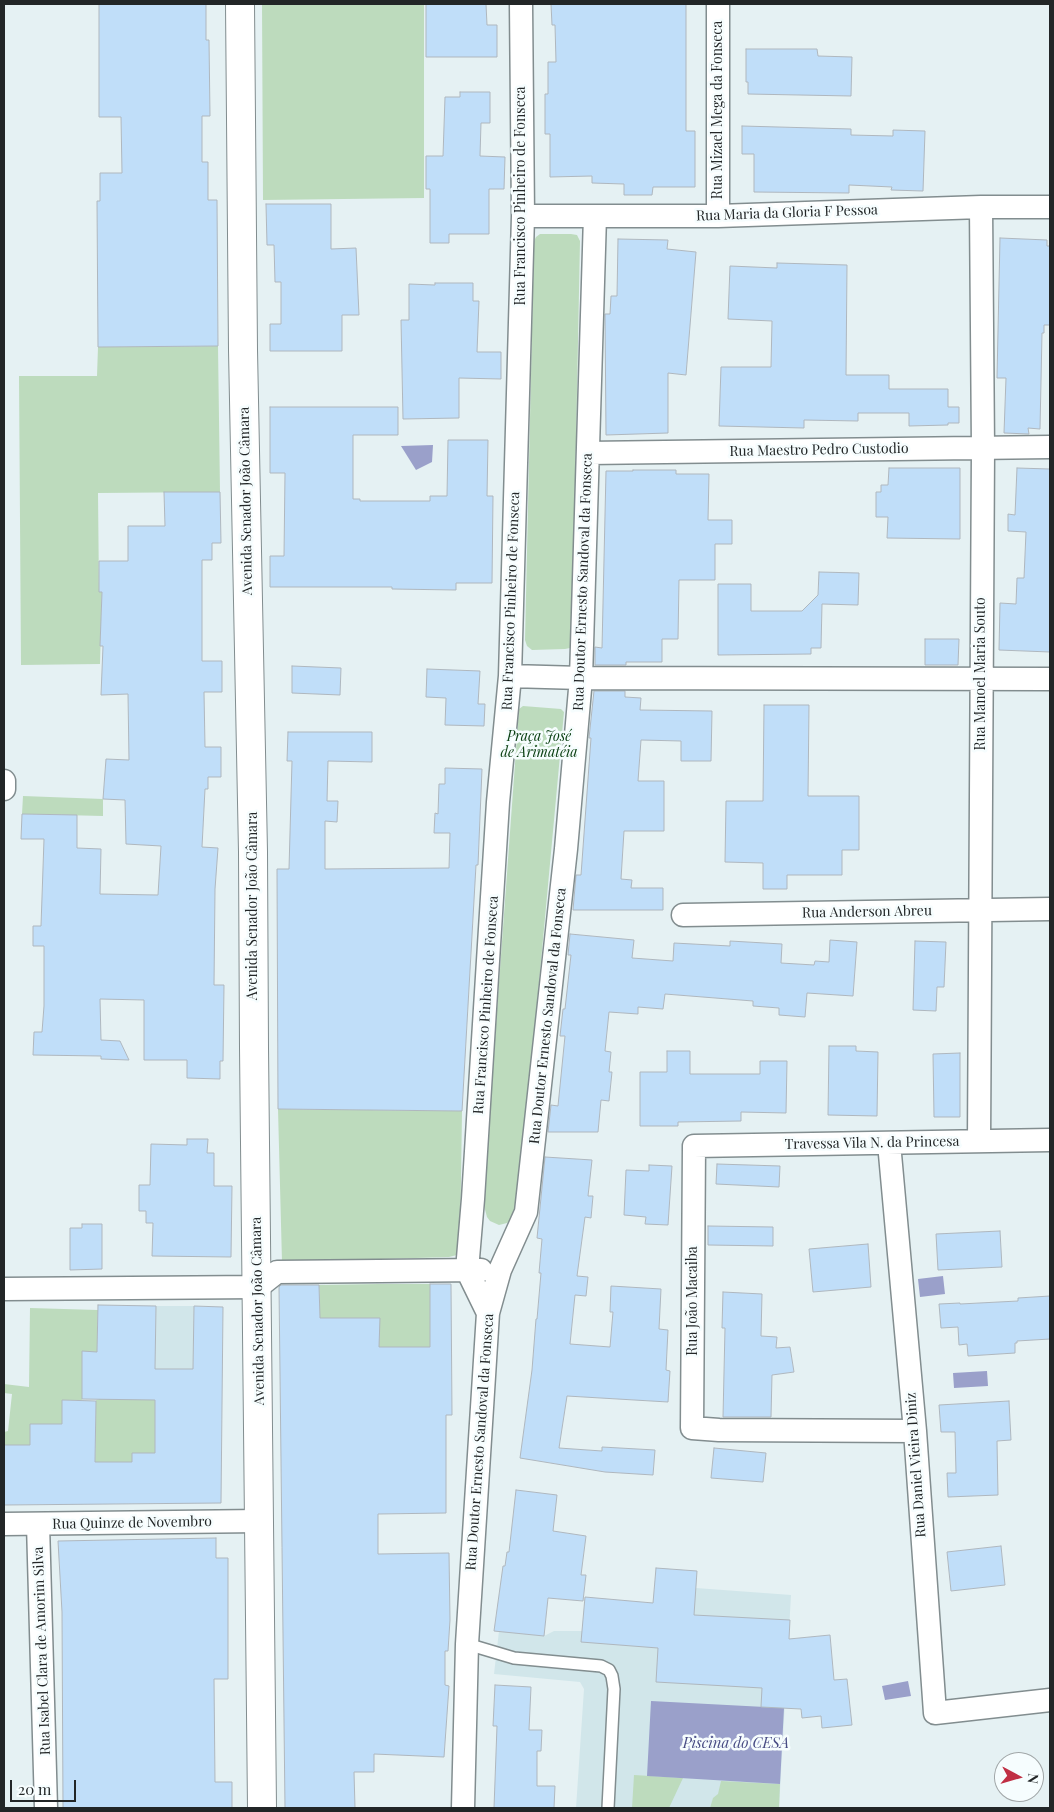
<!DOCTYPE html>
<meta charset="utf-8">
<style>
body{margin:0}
#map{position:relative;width:1054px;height:1812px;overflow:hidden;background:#e5f1f3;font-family:"Playfair Display",serif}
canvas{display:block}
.frame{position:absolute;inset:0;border:5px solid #222627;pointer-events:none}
.north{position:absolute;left:994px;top:1752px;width:50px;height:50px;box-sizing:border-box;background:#f6fdfe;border:1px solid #a1a7a8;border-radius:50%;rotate:96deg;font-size:14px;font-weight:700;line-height:20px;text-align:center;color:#222627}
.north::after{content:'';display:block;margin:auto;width:18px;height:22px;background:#c02f44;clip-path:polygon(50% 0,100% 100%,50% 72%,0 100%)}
.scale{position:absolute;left:10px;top:1780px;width:66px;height:22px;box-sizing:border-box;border:2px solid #222627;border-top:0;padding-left:6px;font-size:15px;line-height:18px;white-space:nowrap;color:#222627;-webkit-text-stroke:4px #f6fdfe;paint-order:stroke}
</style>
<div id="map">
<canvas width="1054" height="1812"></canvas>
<div class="frame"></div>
<div class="north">N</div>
<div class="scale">20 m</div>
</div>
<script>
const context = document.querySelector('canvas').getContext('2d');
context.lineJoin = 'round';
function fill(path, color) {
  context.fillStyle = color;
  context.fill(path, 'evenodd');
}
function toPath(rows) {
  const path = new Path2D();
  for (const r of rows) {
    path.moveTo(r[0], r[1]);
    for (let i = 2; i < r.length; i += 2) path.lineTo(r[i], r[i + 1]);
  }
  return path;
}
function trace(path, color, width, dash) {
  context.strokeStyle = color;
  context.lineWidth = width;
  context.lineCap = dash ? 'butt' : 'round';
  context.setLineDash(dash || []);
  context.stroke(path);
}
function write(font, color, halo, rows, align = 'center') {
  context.font = font + ' "Playfair Display",serif';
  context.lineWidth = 5;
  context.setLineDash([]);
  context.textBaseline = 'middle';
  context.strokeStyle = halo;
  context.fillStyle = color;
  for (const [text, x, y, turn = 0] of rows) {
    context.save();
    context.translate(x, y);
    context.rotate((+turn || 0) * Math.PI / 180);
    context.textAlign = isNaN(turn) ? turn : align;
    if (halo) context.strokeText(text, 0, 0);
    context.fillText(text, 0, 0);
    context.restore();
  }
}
fill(toPath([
 [156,1306,194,1306,193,1369,155,1369],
 [656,1568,697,1571,696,1588,791,1595,779,1808,576,1808,584,1689,580,1682,494,1674,499,1631,544,1636,554,1631,582,1631,585,1597,653,1603]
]), '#d1e6ea');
fill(toPath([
 [262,4,424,4,424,198,263,200],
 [540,234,571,234,577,235,580,241,572,642,570,648,565,649,532,650,527,646,525,640,534,241,536,237],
 [218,346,220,492,98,493,99,592,102,592,100,664,21,665,19,376,97,376,98,347],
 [523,706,561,709,564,712,519,1199,516,1215,507,1223,499,1225,490,1221,487,1217,483,1202,519,709],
 [23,796,103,799,103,816,22,814],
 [278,1109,462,1111,460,1250,457,1255,449,1257,282,1262],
 [379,1284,430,1284,430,1317,451,1347,379,1347,379,1319,320,1320,319,1285],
 [30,1308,98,1310,97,1352,83,1352,82,1400,62,1400,62,1424,30,1424,30,1445,4,1445,4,1432,8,1431,12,1394,4,1393,4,1384,29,1387],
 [134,1345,155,1346,155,1453,132,1453,132,1462,111,1462,95,1465,96,1400,99,1399],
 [634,1775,683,1778,669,1808,632,1808],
 [721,1781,780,1784,779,1808,710,1808,713,1798,718,1794]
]), '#bddbbd');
fill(toPath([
 [433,445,432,462,416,470,401,446],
 [943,1276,945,1294,920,1297,918,1279],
 [987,1371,988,1386,954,1388,953,1373],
 [908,1681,911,1696,885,1700,882,1686],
 [651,1701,784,1708,780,1784,647,1776]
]), '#9aa0ca');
const building = toPath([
 [99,4,206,4,206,40,209,40,210,116,202,116,202,162,208,162,208,200,217,200,218,346,98,347,97,201,100,201,100,173,122,173,121,117,99,117,99,4],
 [426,4,486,4,487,25,497,25,497,57,426,57,426,4],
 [551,4,686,4,686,131,695,131,695,187,653,187,652,195,624,195,624,184,592,183,592,176,550,177,550,134,545,134,545,94,548,94,548,62,556,62,555,25,552,25,551,4],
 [746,49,817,49,818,56,852,57,851,96,748,94,748,82,746,82,746,49],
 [460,92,490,92,490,123,481,123,480,156,505,157,504,189,489,189,489,234,449,234,449,243,430,243,430,189,426,189,426,156,443,156,445,97,460,97,460,92],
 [742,126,851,129,851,135,893,136,893,130,925,131,923,191,891,190,892,187,849,185,849,193,754,192,754,154,742,154,742,126],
 [266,204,331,204,331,249,356,248,359,315,342,315,342,351,270,351,270,324,281,324,281,282,275,282,274,245,267,245,266,204],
 [1000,238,1047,240,1047,246,1050,246,1050,325,1044,325,1044,333,1042,333,1040,429,1028,428,1029,434,1004,433,1006,378,997,378,1000,238],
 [618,239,668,240,667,249,696,252,686,375,668,373,668,433,606,435,605,314,610,314,611,296,617,296,618,239],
 [777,263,847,265,846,375,889,375,889,389,948,389,948,407,959,407,959,423,948,423,948,425,909,426,909,413,858,413,858,421,804,420,804,428,719,426,721,367,771,367,772,321,728,319,730,266,777,268,777,263],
 [435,283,473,283,473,301,479,301,477,352,501,352,501,379,459,378,459,418,403,419,401,320,409,320,409,284,435,285,435,283],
 [270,407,398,407,398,435,353,435,353,499,360,499,360,501,430,501,430,496,447,496,448,440,488,440,487,496,493,496,492,583,456,583,456,590,392,589,392,587,270,587,270,556,284,556,285,473,270,473,270,407],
 [889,468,960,468,960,539,887,538,888,517,876,517,876,492,881,492,881,485,888,485,889,468],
 [1017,468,1050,469,1050,652,999,650,1000,603,1016,604,1017,578,1024,578,1026,532,1008,531,1008,514,1015,515,1017,468],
 [633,470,676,470,676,474,709,474,708,520,732,520,732,544,715,544,715,580,679,580,678,639,662,639,662,662,626,662,626,665,595,665,595,647,602,648,606,471,633,471,633,470],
 [164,492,220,492,221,543,212,543,212,560,202,560,202,661,222,661,222,692,204,692,205,747,221,747,221,777,208,777,208,789,205,789,202,847,218,848,215,889,214,985,224,985,223,1061,220,1061,220,1079,187,1078,187,1060,144,1060,144,1000,100,999,101,1040,120,1041,129,1060,101,1059,101,1056,33,1055,34,1032,42,1032,44,1006,44,946,33,946,33,926,41,926,44,839,21,839,22,814,77,815,77,848,101,849,100,894,158,895,161,846,126,844,125,800,103,799,106,759,129,760,128,694,101,695,103,646,100,646,102,592,99,592,99,561,128,561,128,526,165,526,164,492],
 [819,572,859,573,858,605,822,604,821,648,811,648,811,654,718,655,718,584,751,584,751,611,802,611,818,595,819,572],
 [925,639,959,639,958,665,925,665,925,639],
 [292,666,341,668,340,695,292,693,292,666],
 [427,669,480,671,478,704,485,704,484,726,445,725,446,698,426,697,427,669],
 [594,691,625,691,625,697,641,698,640,710,712,711,711,761,681,761,681,741,641,740,638,781,664,781,664,831,624,831,621,879,632,880,631,888,663,888,663,910,573,910,576,875,581,875,591,738,589,738,594,691],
 [764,705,809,705,808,796,859,796,859,850,842,850,842,875,787,875,787,889,763,889,763,863,725,862,726,801,763,801,764,705],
 [288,732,372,732,372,762,328,761,327,801,338,801,337,822,325,821,325,869,449,868,450,833,434,833,435,813,438,814,439,784,445,784,445,768,482,769,478,865,476,865,462,1111,278,1109,277,869,289,869,292,761,287,761,288,732],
 [570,934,634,940,632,958,673,961,674,943,730,946,730,941,782,944,781,963,814,965,815,961,829,962,830,940,857,942,853,996,807,993,805,1017,779,1015,779,1008,753,1006,753,1001,665,994,663,1009,638,1007,638,1014,609,1012,605,1051,611,1052,609,1072,612,1072,609,1101,601,1100,598,1132,548,1132,551,1105,558,1106,565,1036,560,1036,563,1009,565,1009,571,955,568,955,570,934],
 [915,941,946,942,944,987,937,987,936,1011,913,1010,915,941],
 [829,1046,856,1046,856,1051,878,1052,877,1116,828,1115,829,1046],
 [667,1051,690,1051,690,1074,760,1074,760,1061,787,1061,786,1113,741,1112,741,1121,678,1122,678,1126,640,1126,640,1072,667,1072,667,1051],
 [960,1053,960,1117,934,1117,933,1054,960,1053],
 [187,1139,208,1139,207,1153,214,1153,214,1186,232,1186,231,1257,152,1256,153,1223,146,1223,146,1211,139,1211,139,1185,150,1185,151,1144,187,1145,187,1139],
 [545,1157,592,1160,588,1196,593,1196,591,1218,585,1217,577,1276,588,1277,586,1296,575,1295,570,1344,610,1347,613,1312,610,1312,611,1286,661,1289,659,1329,668,1330,666,1370,670,1371,668,1402,567,1396,559,1448,602,1451,602,1447,655,1450,653,1475,605,1472,520,1458,532,1370,536,1319,537,1319,541,1273,539,1273,542,1239,537,1238,545,1157],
 [717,1164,780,1166,779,1187,716,1184,717,1164],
 [649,1165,672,1166,668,1225,645,1224,646,1217,624,1215,626,1170,649,1171,649,1165],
 [82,1224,102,1224,102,1269,70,1270,70,1228,82,1228,82,1224],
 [708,1226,773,1227,773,1246,708,1245,708,1226],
 [1000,1231,1002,1267,938,1270,936,1234,1000,1231],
 [868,1244,871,1287,813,1292,809,1249,868,1244],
 [430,1284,451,1284,452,1415,446,1415,446,1513,378,1514,378,1554,449,1553,450,1620,448,1651,445,1651,445,1685,449,1686,444,1757,374,1754,374,1772,354,1772,355,1808,285,1808,279,1287,281,1285,319,1285,320,1318,380,1318,379,1347,430,1347,430,1284],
 [723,1292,762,1294,761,1336,777,1337,776,1348,790,1347,794,1372,772,1375,771,1417,723,1417,725,1328,722,1328,723,1292],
 [1050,1296,1050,1339,1017,1341,1017,1343,1015,1343,1015,1353,968,1356,967,1344,959,1345,958,1327,941,1328,939,1304,960,1303,960,1304,1018,1301,1018,1298,1050,1296],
 [98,1305,156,1306,155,1369,193,1369,194,1306,223,1307,221,1503,4,1505,4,1445,30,1445,30,1424,62,1424,62,1400,96,1401,95,1462,132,1462,132,1453,155,1453,155,1400,82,1399,82,1351,97,1352,98,1305],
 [1009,1401,1011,1440,997,1441,998,1495,948,1497,947,1473,956,1473,955,1432,941,1432,939,1405,1009,1401],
 [714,1448,766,1453,763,1482,711,1478,714,1448],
 [516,1490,557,1495,553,1531,586,1536,581,1575,586,1575,583,1601,548,1598,544,1636,494,1631,503,1566,505,1566,507,1552,509,1552,516,1490],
 [216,1538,216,1558,228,1558,228,1679,214,1679,215,1782,232,1782,232,1808,63,1808,62,1612,58,1541,216,1538],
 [1001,1546,1005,1585,951,1591,947,1552,1001,1546],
 [656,1568,697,1571,694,1615,790,1620,789,1639,830,1635,834,1680,847,1679,852,1725,822,1728,821,1716,802,1718,801,1709,761,1707,762,1688,656,1682,658,1648,581,1642,585,1597,653,1603,656,1568],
 [495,1685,531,1687,529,1730,542,1730,541,1751,537,1751,537,1786,555,1786,554,1808,494,1808,497,1726,493,1726,495,1685]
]);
fill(building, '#c0def9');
trace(building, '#afb7be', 1);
const service = toPath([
 [467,1644,514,1658,601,1666,609,1670,612,1676,614,1689,608,1808]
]);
const minor = toPath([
 [718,4,718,216],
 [523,216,718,216,981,207,1050,207],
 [588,453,1050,447],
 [510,676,581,678,1050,679],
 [4,781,4,789],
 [683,915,1050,909],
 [979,1141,983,449,981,207],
 [889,1143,915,1431,935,1713,1050,1700],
 [4,1289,258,1287,277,1272,481,1270],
 [488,1313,467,1270,473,1199,498,802,510,676,523,216,521,4],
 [915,1431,719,1430,692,1428,694,1146,1050,1140],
 [4,1524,260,1521],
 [38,1524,46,1808],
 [463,1808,467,1644,488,1313,500,1270,526,1212,566,849,581,678,595,216]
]);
const secondary = toPath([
 [240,4,243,350,253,852,254,1048,262,1808]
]);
trace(service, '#828d8f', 14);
trace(minor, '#828d8f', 25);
trace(secondary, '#828d8f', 30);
trace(service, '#fff', 11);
trace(minor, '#fff', 22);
trace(secondary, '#fff', 28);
write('14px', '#222627', '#f6fdfe', [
 ["Rua Mizael Mega da Fonseca",718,110,-90],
 ["Rua Francisco Pinheiro de Fonseca",521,196,-90],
 ["Rua Maria da Gloria F Pessoa",787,213,-2],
 ["Rua Maestro Pedro Custodio",819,450,-1],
 ["Avenida Senador João Câmara",246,501,-91],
 ["Rua Doutor Ernesto Sandoval da Fonseca",583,582,-88],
 ["Rua Francisco Pinheiro de Fonseca",511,601,-88],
 ["Rua Manoel Maria Souto",981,674,-90],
 ["Avenida Senador João Câmara",253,906,-90],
 ["Rua Anderson Abreu",867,912,-1],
 ["Rua Francisco Pinheiro de Fonseca",486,1005,-86],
 ["Rua Doutor Ernesto Sandoval da Fonseca",548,1016,-84],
 ["Travessa Vila N. da Princesa",872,1143,-1],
 ["Rua João Macaiba",693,1301,-90],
 ["Avenida Senador João Câmara",258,1311,-91],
 ["Rua Doutor Ernesto Sandoval da Fonseca",480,1442,-86],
 ["Rua Daniel Vieira Diniz",916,1465,-94],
 ["Rua Quinze de Novembro",132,1523,-1],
 ["Rua Isabel Clara de Amorim Silva",42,1651,-92]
]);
write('italic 14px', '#0b4013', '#f6fdfe', [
 ["Praça José",539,737],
 ["de Arimatéia",539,753]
]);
write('italic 15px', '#484c84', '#f6fdfe', [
 ["Piscina do CESA",736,1743]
]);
</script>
